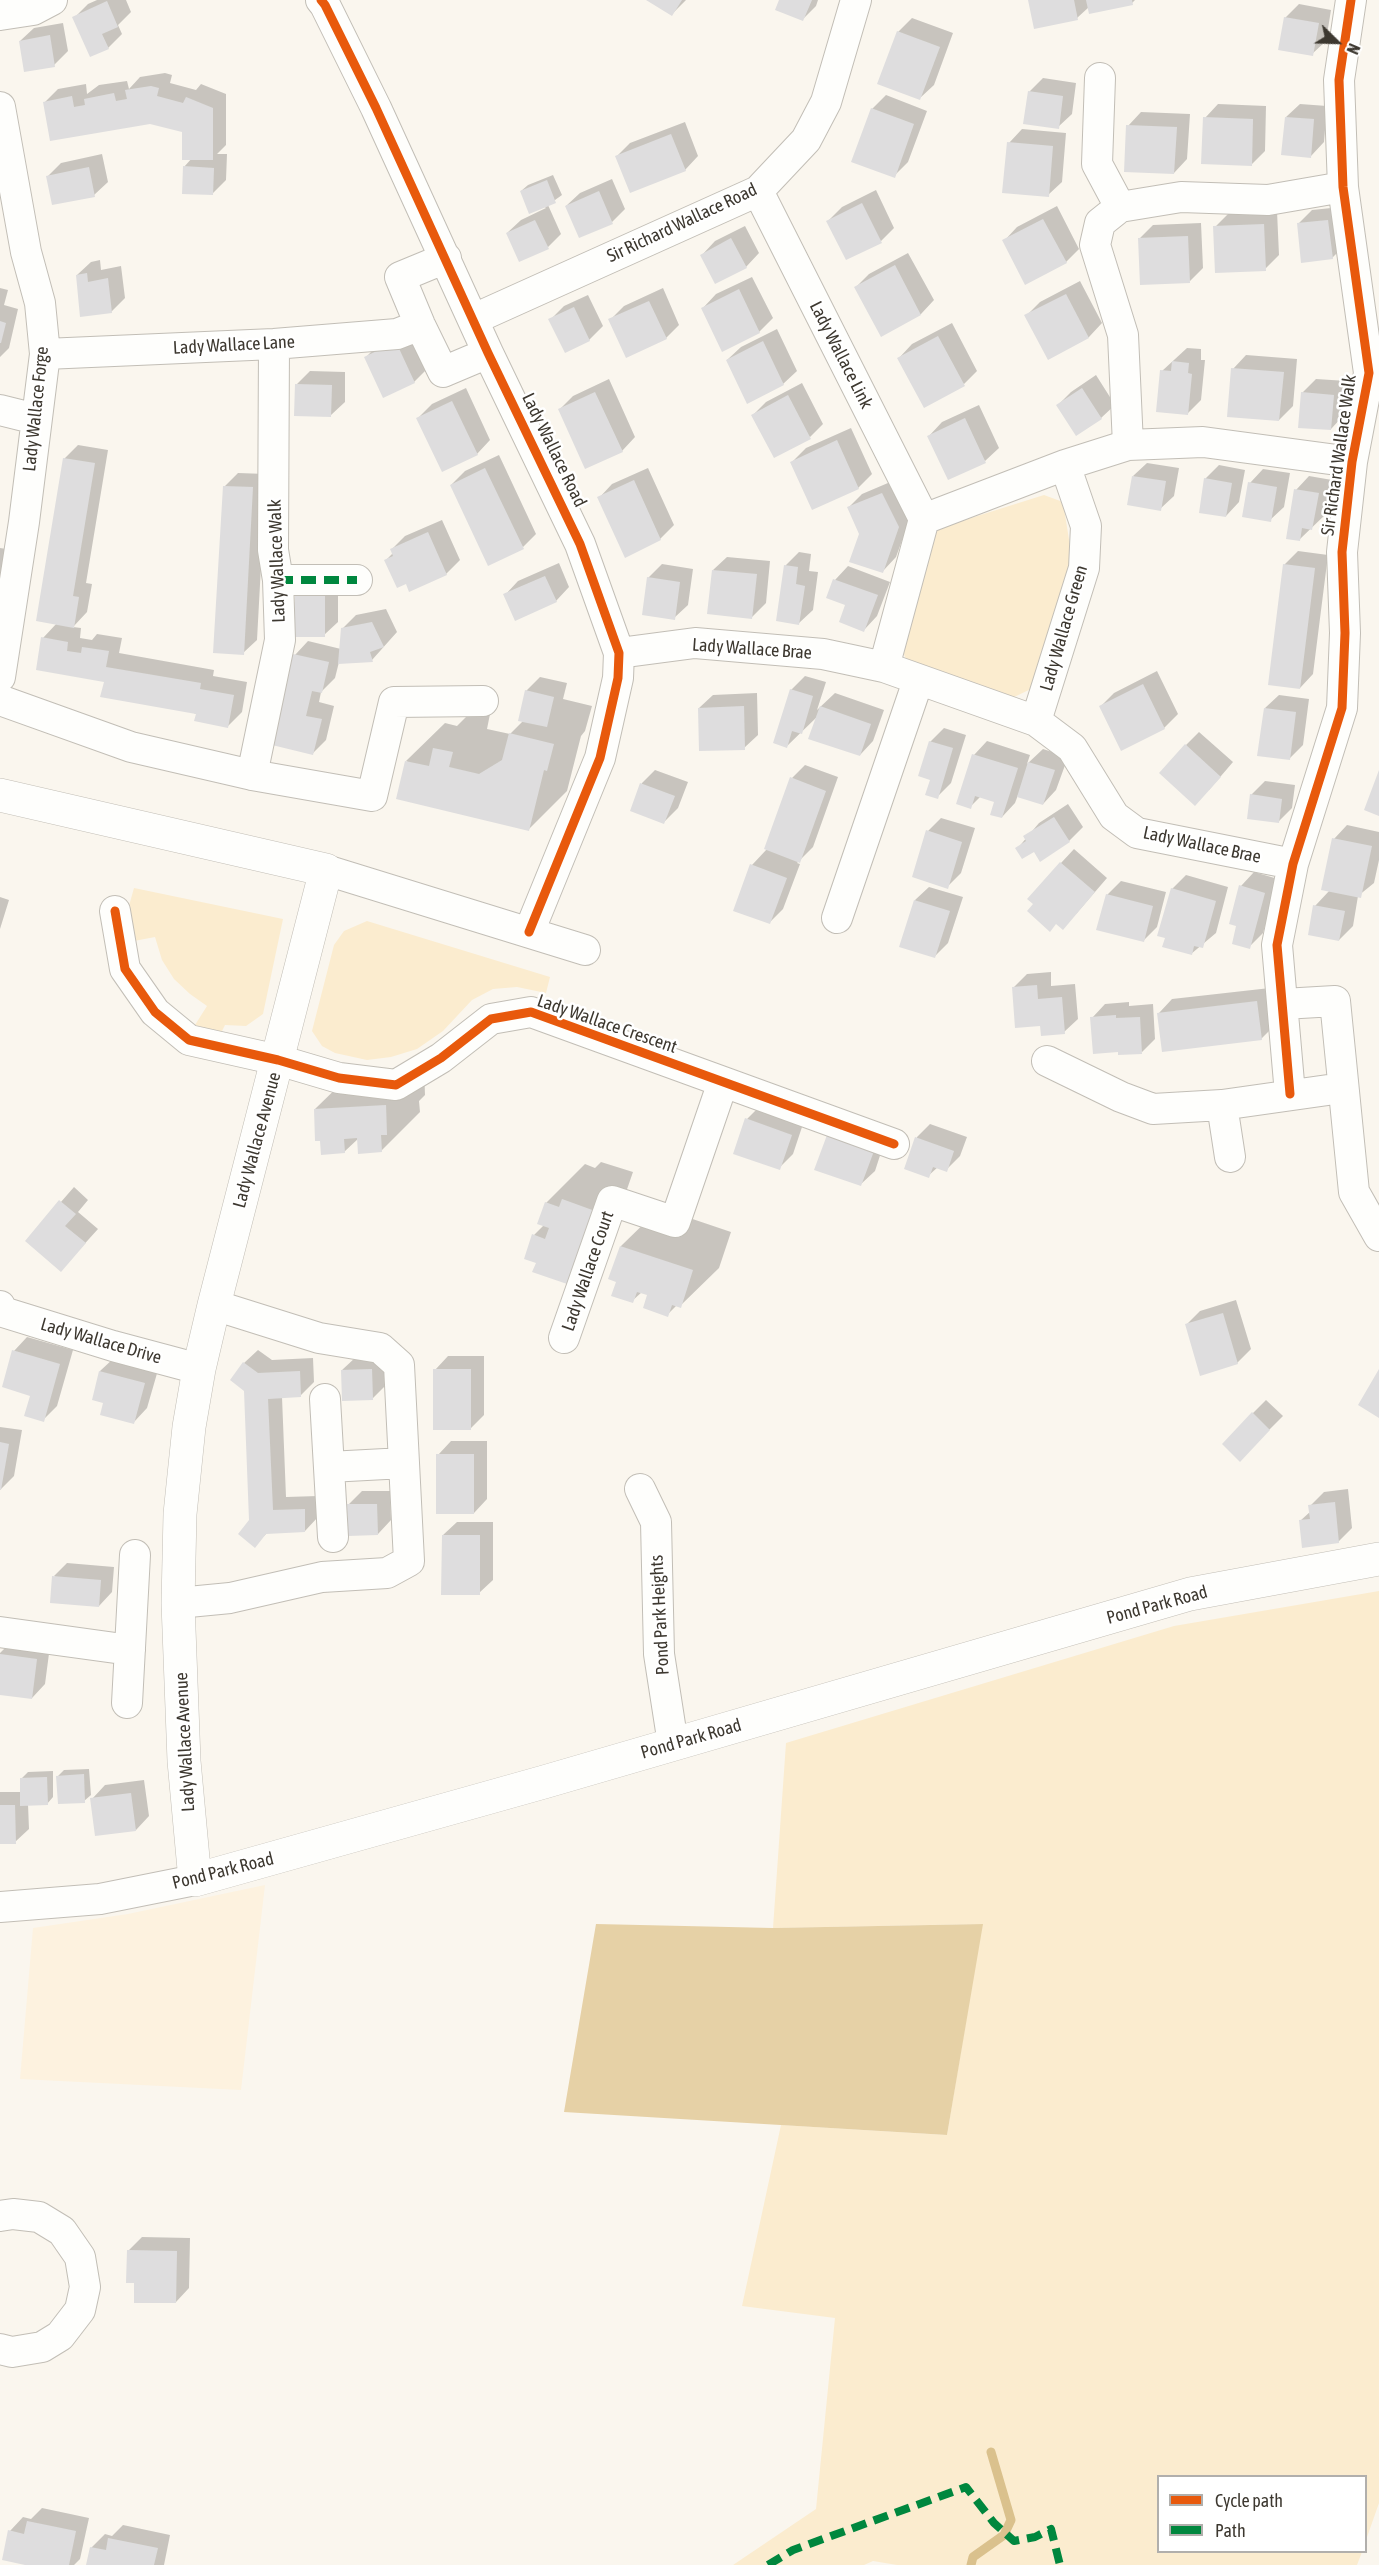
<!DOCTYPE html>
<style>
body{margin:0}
#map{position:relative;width:1379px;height:2565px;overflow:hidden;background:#faf6ee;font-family:"Asap Condensed",sans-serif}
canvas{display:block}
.legend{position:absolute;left:1157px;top:2475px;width:210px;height:78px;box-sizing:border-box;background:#fff;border:2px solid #b1afac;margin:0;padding:8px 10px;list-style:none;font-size:18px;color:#3d3830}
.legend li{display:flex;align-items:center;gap:12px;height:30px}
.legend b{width:30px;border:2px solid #b1afac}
.north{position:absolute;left:1307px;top:12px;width:60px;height:60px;-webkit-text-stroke:4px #fff;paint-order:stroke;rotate:113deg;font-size:16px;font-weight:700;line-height:24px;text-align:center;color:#3d3830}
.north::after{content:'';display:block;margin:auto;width:21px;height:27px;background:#3d3830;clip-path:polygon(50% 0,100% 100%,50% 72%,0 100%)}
</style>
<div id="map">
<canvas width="1379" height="2565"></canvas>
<ul class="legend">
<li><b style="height:8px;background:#e8590c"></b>Cycle path</li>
<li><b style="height:8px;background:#00873e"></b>Path</li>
</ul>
<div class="north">N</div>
</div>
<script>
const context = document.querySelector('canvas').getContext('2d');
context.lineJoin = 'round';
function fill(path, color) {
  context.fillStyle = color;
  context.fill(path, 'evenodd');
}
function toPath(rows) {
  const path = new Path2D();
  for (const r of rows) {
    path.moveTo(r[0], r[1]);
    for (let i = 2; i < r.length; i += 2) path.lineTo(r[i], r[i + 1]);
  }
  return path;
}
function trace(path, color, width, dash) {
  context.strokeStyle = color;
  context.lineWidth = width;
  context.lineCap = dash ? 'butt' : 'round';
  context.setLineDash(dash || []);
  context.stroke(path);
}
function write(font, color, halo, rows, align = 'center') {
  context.font = font + ' "Asap Condensed",sans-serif';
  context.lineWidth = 5;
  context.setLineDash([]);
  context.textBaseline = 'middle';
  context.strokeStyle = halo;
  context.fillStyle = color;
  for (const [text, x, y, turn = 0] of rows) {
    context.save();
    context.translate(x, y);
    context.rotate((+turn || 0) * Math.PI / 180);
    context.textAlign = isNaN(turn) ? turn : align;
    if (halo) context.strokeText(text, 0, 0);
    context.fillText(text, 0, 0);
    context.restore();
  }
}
fill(toPath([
 [265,1885,241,2090,20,2079,33,1928,128,1914]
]), '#fdf2df');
fill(toPath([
 [1044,495,1063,502,1071,552,1068,581,1033,688,1010,699,910,670,899,641,936,529],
 [134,888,283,919,263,1014,246,1026,225,1025,221,1033,195,1025,207,1006,190,994,174,979,162,960,155,937,134,941,127,913],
 [367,921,550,977,546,993,517,987,493,989,472,1000,443,1031,417,1049,391,1057,367,1060,335,1053,322,1046,312,1031,334,945,344,931],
 [1379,1591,1379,2503,1366,2540,1366,2476,1158,2476,1158,2552,1362,2552,1357,2565,897,2565,873,2561,864,2565,733,2565,816,2509,835,2318,742,2306,781,2125,947,2135,982,1924,773,1928,786,1743,1174,1626]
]), '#fbeccf');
fill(toPath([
 [596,1924,773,1928,983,1924,947,2135,564,2112]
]), '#e6d1a6');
fill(toPath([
 [97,0,126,0,131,12,118,25,122,34,108,48,74,18,88,4],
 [649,0,686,0,672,14],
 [781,0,818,0,816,6,802,20],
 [1030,0,1135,0,1132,3,1089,7,1077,18],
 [1299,4,1331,10,1326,41,1312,54,1285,18],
 [912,18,953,33,934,85,920,98,898,32],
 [63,23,68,51,54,65,20,41,34,28],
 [165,73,172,75,170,83,196,90,201,84,226,94,226,145,217,154,227,154,226,180,212,194,184,167,192,158,183,131,150,122,44,103,58,89,86,84,87,94,99,85,127,81,129,89,140,77],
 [1043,78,1076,83,1072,114,1058,127,1029,92],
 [886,95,927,111,908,162,894,176,872,109],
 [1218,104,1266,106,1265,151,1251,165,1205,118],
 [1300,104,1327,106,1324,142,1311,156,1286,117],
 [1141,112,1190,114,1187,159,1174,173,1128,126],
 [685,122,698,156,685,170,617,156,630,143],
 [1022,129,1066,133,1062,182,1048,195,1009,143],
 [102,154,108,182,94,195,48,176,61,163],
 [553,175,562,195,548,205,561,234,548,247,507,233,521,220,546,208,521,191,528,185],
 [612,179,625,209,612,222,566,206,580,193],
 [876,190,894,228,881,241,828,221,842,207],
 [1057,206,1079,249,1066,262,1004,241,1017,227],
 [1341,207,1346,244,1332,258,1298,224,1312,210],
 [1277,211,1279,255,1265,269,1215,227,1229,213],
 [1201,223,1203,268,1190,281,1139,239,1153,225],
 [745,226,759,253,746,267,702,255,715,241],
 [908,253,934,300,921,314,881,335,856,287,869,274],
 [100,260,101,270,121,266,125,298,111,312,77,275,91,262],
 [752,277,773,318,759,332,703,308,716,294],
 [1080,281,1102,323,1089,337,1049,358,1026,316,1040,302],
 [0,288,8,290,4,305,18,309,9,348,0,357],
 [663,288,679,325,666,338,610,320,624,306],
 [588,295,603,326,589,340,550,320,564,306],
 [952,323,977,371,964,384,899,358,912,344],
 [777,329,797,371,783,384,727,360,741,347],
 [410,330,427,369,414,382,366,357,379,344],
 [1187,348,1201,349,1201,360,1205,360,1201,400,1187,414,1162,371],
 [1246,355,1297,359,1293,406,1279,420,1233,369],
 [310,371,345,372,345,402,331,415,296,385],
 [1096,375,1115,405,1101,418,1058,405,1071,392],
 [609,379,635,437,622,451,560,409,573,396],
 [1316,379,1347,381,1344,415,1331,429,1302,393],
 [802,383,823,424,810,437,753,415,766,402],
 [466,388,490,440,477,454,418,418,432,404],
 [979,405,999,448,985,461,929,436,942,422],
 [851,428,872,474,858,488,792,462,806,448],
 [78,445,108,450,86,583,92,584,87,612,73,627,81,628,80,638,92,640,97,634,122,638,119,653,214,670,213,676,247,682,242,712,228,726,106,680,43,638,57,623,64,459],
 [499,455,536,534,523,547,451,485,465,471],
 [1147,463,1179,468,1174,496,1160,509,1133,476],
 [1219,465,1245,470,1239,502,1226,516,1205,479],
 [648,468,674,525,660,539,599,498,612,484],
 [1263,469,1290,473,1284,507,1270,520,1250,483],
 [238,473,266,474,257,640,243,653,224,487],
 [1309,476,1332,480,1326,514,1300,539,1296,490],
 [895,480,912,513,896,557,883,571,848,508,862,494],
 [442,520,460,560,446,574,406,582,386,560,393,553,392,549,405,536],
 [0,548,13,550,0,604],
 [1298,551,1328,555,1313,674,1300,688,1284,565],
 [799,552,811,554,809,571,818,572,813,610,799,623,785,566],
 [727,557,770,561,766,603,752,617,713,570],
 [559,563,569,587,556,601,505,595,518,581],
 [662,564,693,569,688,605,674,618,648,578],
 [848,566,890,582,877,616,864,630,835,580],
 [338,580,338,622,324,635,296,594],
 [386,609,397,632,372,660,339,662,335,678,321,692,319,702,334,706,326,740,312,754,295,655,308,641,341,649,343,628,356,615],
 [1157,671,1178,714,1164,728,1101,706,1114,693],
 [805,676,826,682,817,710,835,693,884,710,873,741,860,755,818,716,787,746,791,690],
 [540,677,567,683,563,699,592,706,585,731,581,736,567,791,528,830,406,761,445,723,457,726,473,710,490,714,487,729,510,734,524,720,526,691],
 [757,693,758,735,744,748,699,708,713,695],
 [1279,695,1309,699,1303,745,1289,759,1265,708],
 [944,728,966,735,951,783,937,797,932,779,930,742],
 [1199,732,1233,762,1209,790,1186,745],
 [987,741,1030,755,1027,764,1043,749,1068,757,1056,790,1043,804,1018,795,1015,803,1002,817,996,801,981,796,970,807,974,755],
 [805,765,838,777,813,847,797,863,800,864,783,909,769,923,735,910,752,865,767,849,792,778],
 [655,770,688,782,678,808,664,822,632,810,642,783],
 [1265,781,1295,785,1292,808,1279,821,1251,795],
 [1068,804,1083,827,1069,841,1040,860,1034,850,1017,849,1039,823],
 [941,818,975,828,961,873,947,887,928,831],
 [1347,825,1379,832,1379,860,1374,883,1358,896,1353,926,1339,940,1315,906,1330,890,1334,839],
 [1074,849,1107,878,1076,914,1035,904,1061,863],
 [1254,872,1278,879,1263,933,1249,947,1238,925,1241,886],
 [1186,875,1228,887,1216,933,1191,954,1172,889],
 [1121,881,1166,892,1157,927,1144,940,1107,895],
 [929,887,963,897,948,943,935,956,915,900],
 [0,897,9,900,0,929],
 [1051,972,1051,986,1075,984,1078,1019,1064,1032,1042,1024,1014,987,1027,974],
 [1270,988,1275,1025,1261,1039,1159,1013,1172,999],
 [1129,1002,1129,1006,1153,1004,1155,1039,1142,1052,1092,1018,1105,1004],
 [424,1067,425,1095,419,1101,420,1112,381,1151,359,1138,344,1152,315,1109,354,1071],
 [760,1106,804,1121,793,1154,779,1168,747,1119],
 [930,1124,967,1137,960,1156,946,1170,938,1167,928,1176,906,1168,917,1137],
 [886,1137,875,1171,861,1184,816,1169],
 [601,1162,633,1172,608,1244,538,1262,534,1235,544,1225,546,1203,585,1164,595,1168],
 [74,1187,88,1200,78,1212,98,1229,61,1270,27,1241],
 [660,1208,731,1232,719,1268,680,1306,677,1305,667,1315,649,1294,642,1292,632,1301,618,1281,621,1246],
 [1236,1300,1251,1349,1237,1363,1186,1325,1200,1311],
 [27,1337,73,1350,57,1406,43,1420,14,1351],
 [258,1350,272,1360,313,1358,314,1382,300,1396,282,1397,286,1497,318,1496,318,1517,305,1531,268,1532,254,1546,251,1520,244,1363],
 [385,1356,386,1385,372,1399,342,1370,356,1357],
 [448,1356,484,1356,484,1415,471,1428,435,1370],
 [114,1358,158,1370,147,1408,134,1422,105,1402,100,1371],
 [1266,1400,1283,1416,1240,1459,1253,1413],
 [0,1427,22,1430,14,1476,0,1490],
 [451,1441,487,1441,487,1499,474,1513,438,1455],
 [1348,1489,1352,1528,1338,1542,1300,1521,1311,1511,1310,1506,1324,1492],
 [362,1491,390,1491,391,1520,378,1534,348,1505],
 [457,1522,493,1522,493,1580,479,1593,443,1535],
 [67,1563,114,1567,112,1592,99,1606,54,1576],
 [12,1641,50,1646,45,1684,32,1698,0,1694,0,1653],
 [89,1769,91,1795,84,1801,58,1776,64,1770],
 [53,1771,53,1797,47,1804,28,1804,29,1829,15,1842,0,1843,0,1792,21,1792,21,1779,28,1772],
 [144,1780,149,1816,136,1830,92,1799,105,1785],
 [142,2237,190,2238,189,2288,176,2302,136,2281,128,2251],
 [42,2508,89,2518,80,2559,74,2565,32,2565,10,2531,23,2517,31,2519],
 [123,2525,170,2535,164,2565,87,2565,91,2548,105,2534,112,2536]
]), '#0003');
trace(toPath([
 [971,2565,973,2557,1004,2535,1011,2520,991,2452]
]), '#dac18d', 9);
fill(toPath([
 [646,0,682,0,672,16],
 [779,0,812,0,803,21,775,10],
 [1028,0,1074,0,1078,20,1034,29],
 [1086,0,1132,0,1133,5,1089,14],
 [107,1,118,27,102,34,109,49,90,57,72,17],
 [1284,17,1319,23,1313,56,1278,50],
 [897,31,940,47,920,100,877,84],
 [50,35,55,67,24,72,19,41],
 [151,86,159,88,157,96,183,103,186,97,213,108,213,160,182,160,182,132,150,124,50,141,43,102,72,96,74,107,85,105,84,99,114,93,116,101,127,99,125,90],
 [1028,91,1063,96,1059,129,1023,124],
 [871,108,914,124,895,178,851,162],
 [1203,117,1253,119,1252,166,1201,164],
 [1285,117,1314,119,1311,158,1281,155],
 [1126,125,1177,127,1174,174,1124,172],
 [671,134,686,171,630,193,615,156],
 [1007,142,1053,146,1049,197,1002,193],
 [183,166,214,168,213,195,182,194],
 [89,167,95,197,52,205,46,176],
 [547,180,556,203,529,214,520,191],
 [599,191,613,224,579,238,565,206],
 [862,203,882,243,846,260,826,221],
 [1043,219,1067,263,1025,285,1002,240],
 [535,220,549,249,519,262,506,233],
 [1328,220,1333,259,1301,263,1297,223],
 [1264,224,1266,271,1215,273,1213,226],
 [1188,236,1190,283,1140,285,1138,238],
 [731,238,747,268,715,284,700,255],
 [895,265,921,315,881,337,854,287],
 [87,273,88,282,108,278,112,313,80,317,76,275],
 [739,289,760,333,722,352,701,308],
 [1066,294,1089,338,1048,360,1024,315],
 [649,301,667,339,626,358,608,319],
 [574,307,590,341,565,353,548,319],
 [0,321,6,323,1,343,0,343],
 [938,336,965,386,924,408,897,358],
 [763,341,784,385,747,404,726,360],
 [396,342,415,383,383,398,364,357],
 [1172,361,1189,363,1188,373,1192,374,1188,415,1156,412,1160,370,1171,371],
 [1231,368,1284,372,1279,421,1227,417],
 [295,384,332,385,331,417,294,416],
 [1082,388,1102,419,1076,436,1056,405],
 [595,392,623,452,585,469,558,409],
 [1301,392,1334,395,1331,430,1298,428],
 [788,395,811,439,774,458,751,415],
 [452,401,478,455,442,472,416,418],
 [965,418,986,463,948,480,927,436],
 [837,440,859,489,812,510,790,462],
 [63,458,95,463,73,596,79,597,74,628,36,621],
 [485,468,524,549,488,566,450,485],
 [1132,476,1166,481,1161,511,1127,505],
 [1204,478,1232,483,1226,517,1199,513],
 [634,480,661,540,625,558,597,497],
 [1248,482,1277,487,1271,522,1242,517],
 [223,486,253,487,244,655,213,653],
 [1294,489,1319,493,1312,530,1302,528,1300,541,1286,539],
 [882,493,899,527,883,573,849,562,859,534,847,507],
 [428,532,447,575,409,592,406,584,397,588,384,560,393,556,390,549],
 [1283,564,1315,568,1300,689,1268,685],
 [784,565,798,567,796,584,805,586,799,625,776,621],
 [712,570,757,574,752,619,707,614],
 [545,576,557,602,515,621,503,594],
 [647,577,680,582,675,620,642,615],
 [833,579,878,595,864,632,839,622,845,605,826,598],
 [295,593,325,593,325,637,294,637],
 [372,622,384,647,370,652,373,662,338,664,341,628],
 [41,637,68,642,67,651,81,653,82,647,109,651,106,667,201,683,200,689,234,695,228,728,194,721,196,714,100,697,104,682,36,670],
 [293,654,329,662,322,693,312,691,306,716,322,719,313,755,272,745],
 [1143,684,1165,729,1121,751,1099,706],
 [790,689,813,696,802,734,792,731,787,748,773,743],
 [525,690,554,697,547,727,518,721],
 [744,706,745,750,699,751,698,708],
 [820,706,871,724,860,756,808,739],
 [1264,708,1296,712,1290,760,1257,756],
 [509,733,554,744,547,771,544,770,529,831,396,799,405,761,429,766,433,748,453,752,449,767,479,774,502,760],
 [929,741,953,748,938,799,925,795,930,780,918,776],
 [1185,744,1221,777,1195,806,1159,773],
 [972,754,1018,768,1002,818,990,815,994,802,975,796,971,809,956,804],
 [1028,762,1055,770,1043,805,1017,797],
 [1379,770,1379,816,1364,810],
 [790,777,826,791,800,863,764,849],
 [640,783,675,796,664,824,630,811],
 [1250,794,1282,799,1279,823,1247,819],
 [1054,817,1070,842,1040,862,1034,852,1022,859,1015,848,1026,841,1023,836],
 [926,830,962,842,948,889,912,877],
 [1332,838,1372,846,1361,898,1321,890],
 [1060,862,1095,892,1063,930,1056,924,1050,932,1027,911,1033,904,1027,899],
 [750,864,787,878,770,924,733,911],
 [1239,885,1265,893,1250,949,1232,944,1236,926,1229,924],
 [1171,888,1216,901,1203,948,1194,946,1192,955,1162,947,1165,938,1157,936],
 [1106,894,1153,906,1144,942,1096,930],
 [914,900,950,911,935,958,899,947],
 [1313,905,1345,911,1339,941,1308,935],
 [1037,985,1038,999,1062,997,1065,1034,1041,1036,1040,1026,1015,1028,1012,987],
 [1257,1001,1262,1040,1162,1052,1157,1013],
 [1116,1015,1116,1018,1140,1017,1142,1054,1118,1055,1118,1052,1093,1054,1090,1017],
 [386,1105,387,1135,381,1135,382,1152,358,1154,357,1138,344,1139,345,1153,321,1155,320,1141,315,1141,314,1109],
 [745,1118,792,1135,780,1170,733,1154],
 [827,1135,874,1151,861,1186,814,1170],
 [915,1137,954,1151,947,1172,933,1167,929,1178,904,1169],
 [562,1199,595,1211,570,1285,532,1272,536,1263,524,1259,532,1234,545,1239,549,1228,537,1224,545,1202,559,1207],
 [59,1200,76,1214,65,1226,86,1243,61,1272,25,1241],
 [620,1246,693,1270,681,1308,672,1305,668,1317,643,1308,647,1295,637,1292,633,1303,611,1296,616,1282,608,1279],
 [1223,1313,1238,1364,1200,1376,1185,1324],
 [12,1350,60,1364,44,1422,24,1416,30,1396,2,1387],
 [243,1362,258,1373,300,1371,301,1397,268,1399,273,1510,305,1509,305,1532,266,1534,255,1548,238,1534,249,1520,244,1391,230,1380],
 [372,1369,373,1400,342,1401,341,1370],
 [433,1369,471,1369,471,1430,433,1430],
 [1379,1369,1379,1418,1358,1405],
 [99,1371,145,1383,134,1424,100,1415,103,1403,92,1400],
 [1252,1412,1270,1430,1240,1462,1222,1444],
 [0,1442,9,1444,1,1490,0,1489],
 [436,1454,474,1454,474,1514,436,1514],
 [1335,1502,1339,1543,1302,1548,1299,1520,1310,1519,1308,1505],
 [347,1504,377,1504,378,1535,348,1536],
 [442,1535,480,1535,480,1595,441,1595],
 [52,1576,101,1580,99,1607,50,1603],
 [0,1654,37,1659,32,1699,0,1695],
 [84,1774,85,1803,58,1804,56,1776],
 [47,1777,48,1805,20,1806,20,1778],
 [131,1793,136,1831,95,1836,90,1798],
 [0,1805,15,1805,16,1844,0,1844],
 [127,2250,177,2251,176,2303,134,2303,134,2283,126,2283],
 [27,2521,76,2531,69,2565,25,2565,2,2560,8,2530,24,2534],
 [108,2538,158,2548,154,2565,86,2565,90,2547,106,2550]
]), '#deddde');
const minor = toPath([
 [321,0,325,5,376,108,488,353,580,544,619,653,618,678,600,758,529,932],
 [0,15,33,10,52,0],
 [1100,78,1097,164,1120,207],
 [0,107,26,252,40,303,45,354,24,522,0,677],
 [758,191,924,519],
 [446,258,400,277,420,325,443,372,488,353],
 [474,319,758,191,806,140,826,102,856,0],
 [45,354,274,344,397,334,420,325],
 [0,410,36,419],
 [1128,445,1123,335,1095,245,1100,223,1120,207,1181,197,1268,200,1343,187],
 [924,519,1065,465,1128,445,1203,442,1352,462],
 [278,580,357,580],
 [619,653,695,643,823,654,884,667,1036,721,1072,748,1114,816,1137,833,1293,864],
 [884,667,924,519],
 [0,700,131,747,252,775,372,796,394,702,483,701],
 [1036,721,1084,568,1086,526,1065,465],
 [252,775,280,640,278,580,273,550,274,344],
 [326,870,585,950],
 [115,911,125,969,155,1012,189,1040,278,1060,339,1078,396,1085,441,1058,491,1019,531,1012,894,1144],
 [837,918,918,681],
 [1283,1004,1335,1001,1354,1192,1379,1236],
 [1047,1061,1121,1097,1153,1109,1222,1105,1342,1088],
 [1290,1094,1277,945,1293,864,1342,708,1345,633,1342,552,1352,462,1369,373,1343,187,1339,80,1351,0],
 [1222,1105,1230,1157],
 [0,1306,3,1312,113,1346,199,1369],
 [564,1338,612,1201,675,1222,723,1082],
 [325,1399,333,1537],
 [329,1467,404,1463],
 [640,1489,656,1522,659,1654,673,1744],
 [178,1603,230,1598,322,1577,387,1573,409,1561,399,1365,380,1348,319,1338,214,1305],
 [0,1632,130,1650],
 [127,1703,135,1555],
 [0,1907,100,1899,195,1880],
 [0,2216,13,2214,39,2217,62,2231,80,2257,85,2287,80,2310,60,2336,42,2347,12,2352,0,2349]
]);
const secondary = toPath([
 [0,795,326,870,214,1305,199,1369,189,1427,180,1514,178,1603,184,1761,195,1880,544,1782,1190,1594,1379,1559]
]);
trace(minor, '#c2beb6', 32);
trace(secondary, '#c2beb6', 34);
trace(minor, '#fefefc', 30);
trace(secondary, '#fefefc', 33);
trace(toPath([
 [278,580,357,580],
 [768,2565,793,2550,966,2487,994,2523,1014,2541,1035,2537,1051,2529,1060,2565]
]), '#00873e', 8, [15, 8]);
trace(toPath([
 [321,0,325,5,376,108,488,353,580,544,619,653,618,678,600,758,529,932],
 [115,911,125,969,155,1012,189,1040,278,1060,339,1078,396,1085,441,1058,491,1019,531,1012,894,1144],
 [1290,1094,1277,945,1293,864,1342,708,1345,633,1342,552,1352,462,1369,373,1343,187,1339,80,1351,0]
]), '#e8590c', 9);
write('18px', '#3d3830', '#fff', [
 ["Sir Richard Wallace Road",682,223,-25],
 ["Lady Wallace Lane",234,345,-3],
 ["Lady Wallace Link",841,355,63],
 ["Lady Wallace Forge",36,409,-84],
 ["Lady Wallace Road",554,450,64],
 ["Sir Richard Wallace Walk",1339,455,-82],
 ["Lady Wallace Walk",277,561,-92],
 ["Lady Wallace Green",1064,628,-74],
 ["Lady Wallace Brae",752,649,4],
 ["Lady Wallace Brae",1202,845,12],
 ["Lady Wallace Crescent",607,1024,19],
 ["Lady Wallace Avenue",257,1140,-75],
 ["Lady Wallace Court",588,1271,-71],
 ["Lady Wallace Drive",101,1341,16],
 ["Pond Park Road",1157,1605,-15],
 ["Pond Park Heights",660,1615,-93],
 ["Pond Park Road",691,1739,-16],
 ["Lady Wallace Avenue",185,1742,-93],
 ["Pond Park Road",223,1871,-14]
]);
</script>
